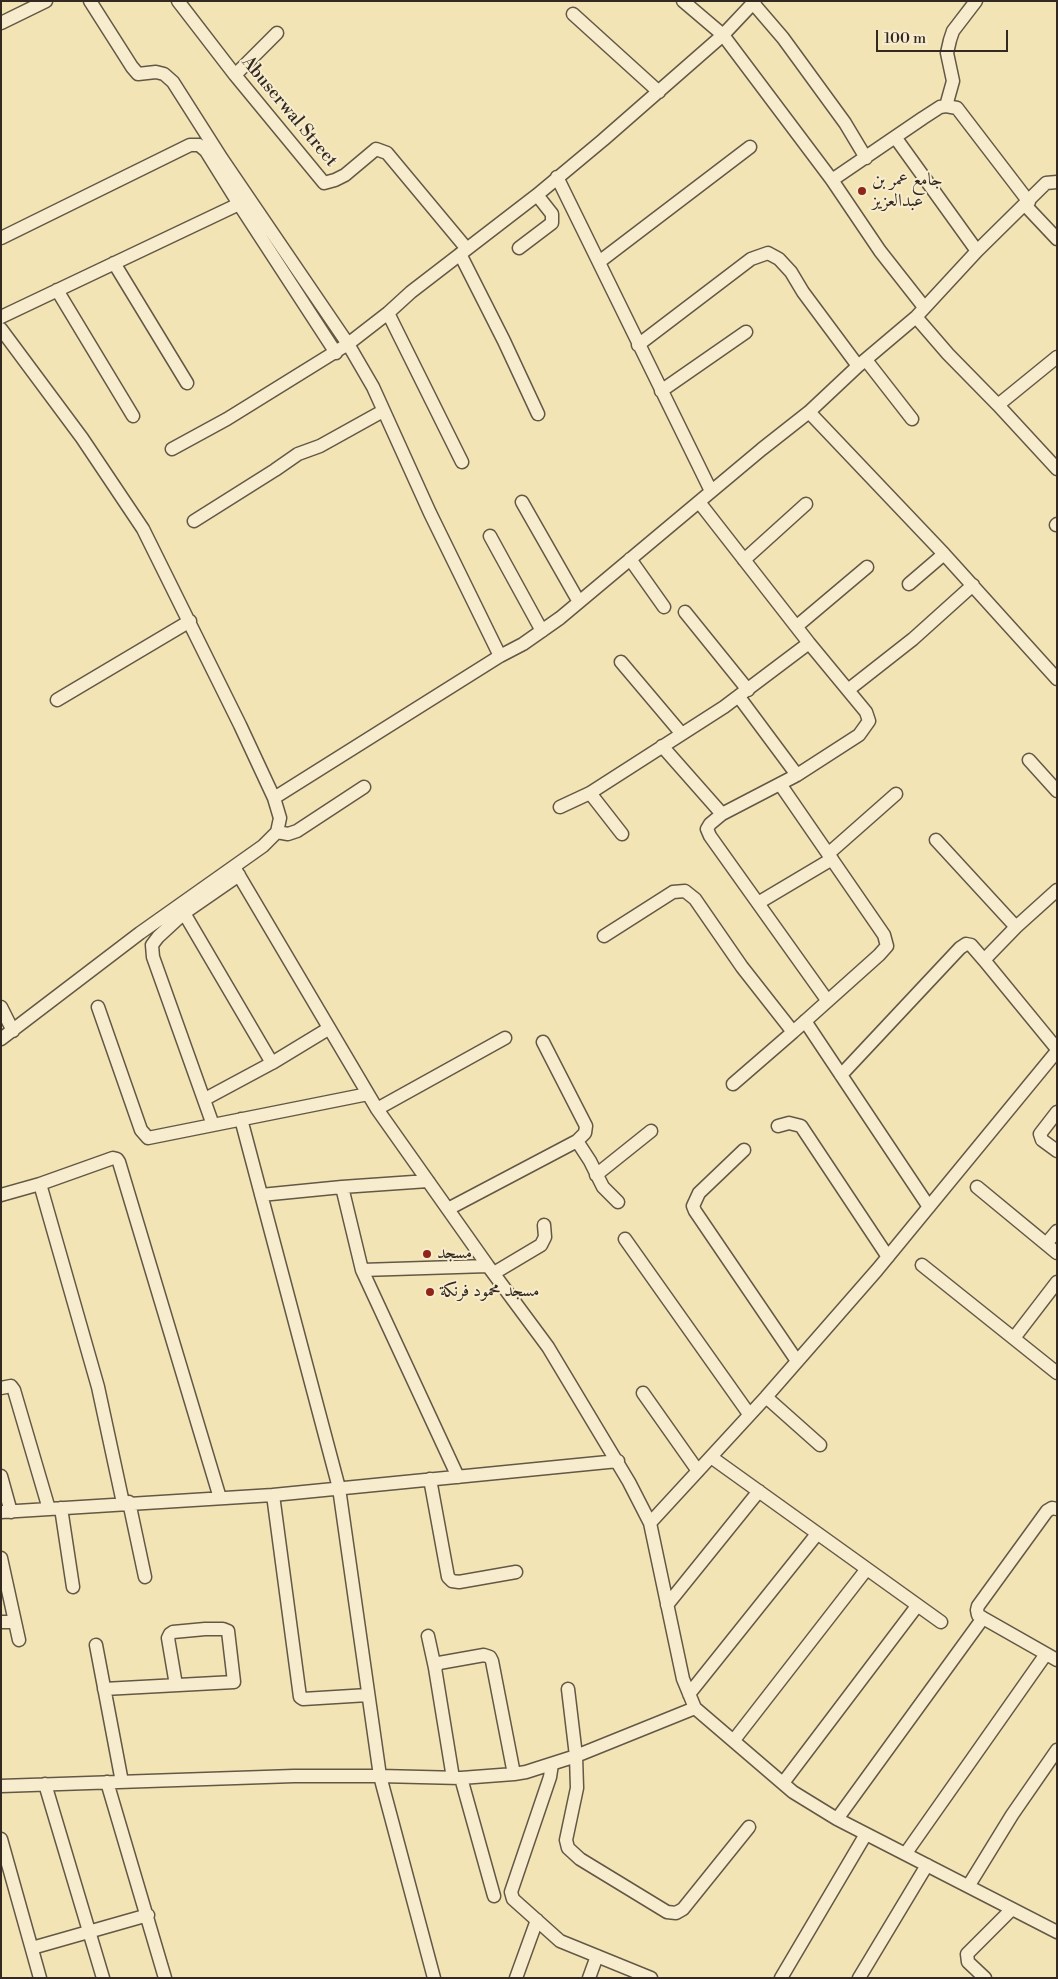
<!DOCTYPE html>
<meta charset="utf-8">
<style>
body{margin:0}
#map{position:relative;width:1058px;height:1979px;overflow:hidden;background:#f2e4b4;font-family:"Libre Bodoni",serif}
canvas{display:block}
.frame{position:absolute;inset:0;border:2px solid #332921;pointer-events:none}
.scale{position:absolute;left:876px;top:30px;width:132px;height:22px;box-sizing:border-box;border:2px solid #332921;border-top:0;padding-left:6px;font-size:15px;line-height:18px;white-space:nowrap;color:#332921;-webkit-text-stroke:4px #f7edce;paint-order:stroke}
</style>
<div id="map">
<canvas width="1058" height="1979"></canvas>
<div class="frame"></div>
<div class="scale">100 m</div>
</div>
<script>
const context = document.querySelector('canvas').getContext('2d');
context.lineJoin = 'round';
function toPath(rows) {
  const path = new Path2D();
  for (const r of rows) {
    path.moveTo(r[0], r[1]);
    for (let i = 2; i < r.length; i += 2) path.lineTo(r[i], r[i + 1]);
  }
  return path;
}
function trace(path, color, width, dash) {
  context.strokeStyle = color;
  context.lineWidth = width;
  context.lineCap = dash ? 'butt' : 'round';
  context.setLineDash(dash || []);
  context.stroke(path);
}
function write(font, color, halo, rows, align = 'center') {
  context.font = font + ' "Libre Bodoni",Amiri,serif';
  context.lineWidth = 4;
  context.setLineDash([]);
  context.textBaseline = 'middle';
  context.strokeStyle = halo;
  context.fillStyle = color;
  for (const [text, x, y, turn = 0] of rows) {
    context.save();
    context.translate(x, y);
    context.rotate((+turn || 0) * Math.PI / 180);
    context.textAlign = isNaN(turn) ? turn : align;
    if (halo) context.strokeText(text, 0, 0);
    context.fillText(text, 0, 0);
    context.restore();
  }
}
const minor = toPath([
 [90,1,132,67,138,74,156,72,164,74,173,82,222,159,348,344,373,387,430,513,500,656],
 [178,1,235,75,324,183,335,180,345,175,376,149,387,153,467,249],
 [683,1,723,35,832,180,880,251,924,307],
 [753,3,783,38,845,123,866,158],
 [573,14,659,92],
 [1,23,46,1],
 [235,75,277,33],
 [946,106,953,81,947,53,950,40,953,31,976,1],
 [895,137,977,251],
 [557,177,711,491],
 [832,180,923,118,940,107,946,106,957,108,1029,202],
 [1025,205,1057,239],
 [1,238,190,145,199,145,206,151,239,204,336,353],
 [519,248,552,223,552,214,537,195],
 [460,254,504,341,538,414],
 [599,262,750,147],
 [114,263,187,383],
 [57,290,133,416],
 [388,313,462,462],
 [1,317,239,204],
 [916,317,948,354,998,405,1057,469],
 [1,329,82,438,143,529,240,725,274,798,280,818,277,832,263,846,140,933,1,1039],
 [638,345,751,259,768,253,779,259,791,272,803,292,858,366],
 [866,360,912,419],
 [661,391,746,332],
 [998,405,1057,357],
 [809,412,944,554,1057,679],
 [172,449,227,419,348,344,388,313,411,292,537,195,603,140,723,35,755,1],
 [522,502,579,602],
 [699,502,809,643,866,712,869,721,859,735,797,775,722,814,710,824,707,829,710,836,827,1000],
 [194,521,275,470,298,454,320,446,383,411],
 [1056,525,1057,524],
 [490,536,542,631],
 [630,559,664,607],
 [744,560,806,504],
 [909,584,944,554],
 [685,612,748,690],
 [797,626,867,567],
 [621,662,681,733],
 [848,690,913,639,973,585],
 [739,697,797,775],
 [57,700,190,621],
 [662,746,722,814],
 [1029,760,1057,791],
 [590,793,622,834],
 [274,798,500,656,523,644,560,618,762,449,809,412,858,366,916,317,977,251,1046,183,1057,182],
 [560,807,590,793,724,707,809,643],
 [277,832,288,834,297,831,364,787],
 [936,840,1016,927],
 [828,854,896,794],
 [234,867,377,1109,488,1266,548,1347,629,1482,650,1523,683,1679,695,1708,793,1792,837,1819,1057,1932],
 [758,903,832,859],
 [184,913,272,1063],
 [604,936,673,892,685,891,695,899,742,967,793,1032,879,955,887,946,884,935,780,784],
 [984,960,1016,927,1057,890],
 [1,1007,13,1031],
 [98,1007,141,1130,148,1138,368,1094],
 [805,1021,929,1207],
 [841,1075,960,948,966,944,971,945,984,960,1057,1049],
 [733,1084,793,1032],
 [205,1099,272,1063,328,1029],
 [377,1109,505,1038],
 [1057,1112,1040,1134,1042,1140,1057,1151],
 [241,1119,339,1488,380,1776,434,1978],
 [213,1125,153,957,152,945,158,937,184,913,239,875],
 [778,1126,789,1123,801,1126,888,1257],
 [577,1141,590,1161,603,1187,618,1202],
 [744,1150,699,1193,693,1206,695,1211,797,1361],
 [596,1175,651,1131],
 [342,1187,362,1270,458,1477],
 [977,1187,1057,1253],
 [1,1195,40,1184],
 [261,1195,342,1187,428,1181],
 [448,1209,577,1141,585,1133,586,1126,543,1042],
 [625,1239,749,1414],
 [1046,1244,1057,1231],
 [922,1265,1057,1373],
 [362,1270,488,1266],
 [494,1273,541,1245,545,1237,544,1225],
 [1014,1338,1057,1282],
 [1,1388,11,1386,14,1390,49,1509],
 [643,1393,698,1471],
 [766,1397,820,1445],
 [711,1457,941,1622],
 [1,1476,11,1512],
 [430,1479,448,1577,452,1581,459,1582,516,1572],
 [273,1495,300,1697,303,1699,368,1695],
 [129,1502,145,1577],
 [123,1503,98,1387,40,1184,113,1158,117,1159,119,1162,220,1498],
 [61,1508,73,1587],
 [1057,1509,1052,1508,1047,1511,978,1606,977,1610,978,1615,983,1618,1057,1660],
 [1,1512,273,1495,618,1461],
 [650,1523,766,1397,877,1270,1057,1051],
 [1,1558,19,1640],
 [667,1605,759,1491],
 [1,1622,14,1622],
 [428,1636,435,1668],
 [96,1645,122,1782],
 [104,1689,234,1682,228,1631,223,1629,205,1629,173,1632,170,1634,168,1638,176,1685],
 [568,1689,576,1756,577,1788,566,1840,568,1848,580,1859,667,1912,676,1913,683,1909,749,1827],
 [689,1694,817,1534],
 [734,1740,866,1570],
 [552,1764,550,1777,511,1892,513,1899,560,1941,651,1978],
 [453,1778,435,1668,439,1663,484,1655,490,1657,492,1661,514,1774],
 [461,1778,494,1896],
 [107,1782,165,1978],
 [783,1783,917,1606],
 [45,1784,103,1978],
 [1,1786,294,1776,380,1776,461,1778,514,1774,526,1772,576,1756,695,1708],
 [837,1819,983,1618],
 [1,1839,40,1978],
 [906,1853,1046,1654],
 [969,1885,1012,1815,1057,1750],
 [32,1948,148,1915],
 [516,1978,537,1920],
 [589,1978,597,1956],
 [781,1978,866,1834],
 [859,1978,927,1865],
 [985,1978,968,1962,967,1954,1011,1910]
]);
trace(minor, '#635846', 15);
trace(minor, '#f7edce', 12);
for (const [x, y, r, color] of [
 [862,191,5,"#8f2418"],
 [427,1254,5,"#8f2418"],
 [430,1292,5,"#8f2418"]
]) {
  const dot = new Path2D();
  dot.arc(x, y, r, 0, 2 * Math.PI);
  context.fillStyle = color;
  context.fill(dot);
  trace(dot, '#f7edce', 2);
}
write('18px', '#332921', '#f7edce', [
 ["Abuserwal Street",289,112,50]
]);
write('18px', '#332921', '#f7edce', [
 ["جامع عمر بن",872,181],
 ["عبدالعزيز",872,202],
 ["مسجد",437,1254],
 ["مسجد محمود فرنكة",440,1292]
], 'left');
</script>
